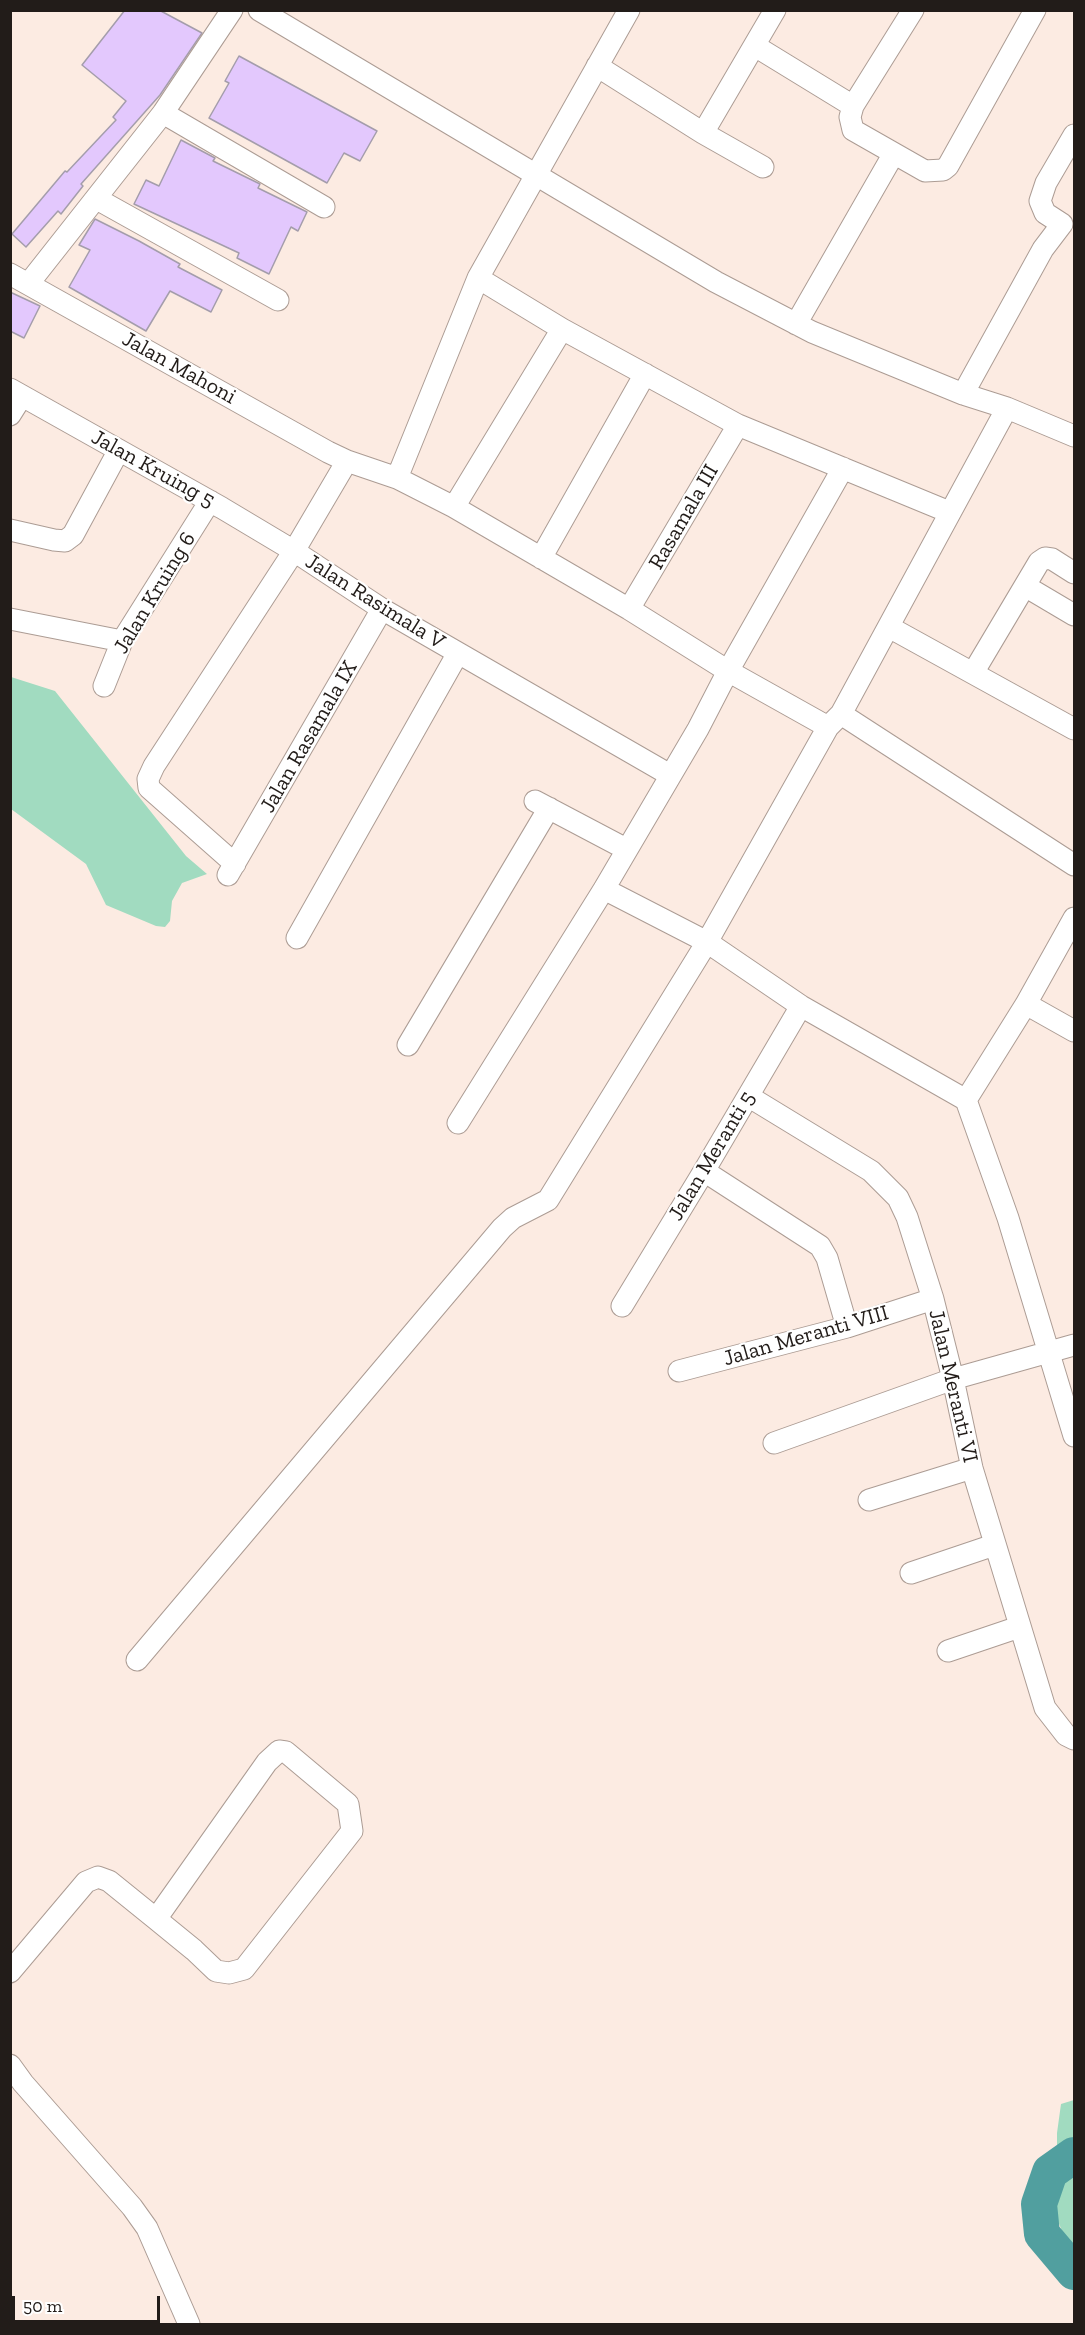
<!DOCTYPE html>
<style>
body{margin:0}
#map{position:relative;width:1085px;height:2335px;overflow:hidden;background:#fcebe2;font-family:"Zilla Slab",serif}
canvas{display:block}
.frame{position:absolute;inset:0;border:12px solid #221c19;pointer-events:none}
.scale{position:absolute;left:12px;top:2296px;width:148px;height:27px;box-sizing:border-box;border:3px solid #221c19;border-top:0;padding-left:8px;font-size:18px;line-height:21px;white-space:nowrap;color:#221c19;-webkit-text-stroke:4px #fff;paint-order:stroke}
</style>
<div id="map">
<canvas width="1085" height="2335"></canvas>
<div class="frame"></div>
<div class="scale">50 m</div>
</div>
<script>
const context = document.querySelector('canvas').getContext('2d');
context.lineJoin = 'round';
function fill(path, color) {
  context.fillStyle = color;
  context.fill(path, 'evenodd');
}
function toPath(rows) {
  const path = new Path2D();
  for (const r of rows) {
    path.moveTo(r[0], r[1]);
    for (let i = 2; i < r.length; i += 2) path.lineTo(r[i], r[i + 1]);
  }
  return path;
}
function trace(path, color, width, dash) {
  context.strokeStyle = color;
  context.lineWidth = width;
  context.lineCap = dash ? 'butt' : 'round';
  context.setLineDash(dash || []);
  context.stroke(path);
}
function write(font, color, halo, rows, align = 'center') {
  context.font = font + ' "Zilla Slab",serif';
  context.lineWidth = 4.5;
  context.setLineDash([]);
  context.textBaseline = 'middle';
  context.strokeStyle = halo;
  context.fillStyle = color;
  for (const [text, x, y, turn = 0] of rows) {
    context.save();
    context.translate(x, y);
    context.rotate((+turn || 0) * Math.PI / 180);
    context.textAlign = isNaN(turn) ? turn : align;
    if (halo) context.strokeText(text, 0, 0);
    context.fillText(text, 0, 0);
    context.restore();
  }
}
fill(toPath([
 [11,677,55,691,186,856,207,874,182,883,172,901,170,921,165,927,156,926,106,905,86,864,11,809],
 [1074,2100,1074,2138,1067,2143,1057,2155,1057,2133,1061,2104],
 [1074,2168,1074,2247,1064,2236,1056,2216,1056,2196]
]), '#a1dbc0');
trace(toPath([
 [1074,2155,1050,2172,1039,2204,1042,2234,1074,2272]
]), '#519f9f', 36);
const building = toPath([
 [125,10,159,10,202,33,160,95,81,184,83,186,61,214,58,211,26,247,12,234,65,171,67,172,116,120,113,117,126,101,82,65,125,10],
 [239,56,377,131,360,161,344,153,327,183,209,118,229,83,225,81,239,56],
 [181,140,215,158,213,161,260,184,258,188,307,212,298,231,291,227,269,274,237,258,239,253,134,204,146,180,159,186,181,140],
 [95,219,139,241,180,264,178,267,222,290,211,312,170,291,146,331,69,287,90,250,79,245,95,219],
 [10,292,40,306,24,338,10,331,10,292]
]);
fill(building, '#e3c8fd');
trace(building, '#a49dab', 1.5);
const street = toPath([
 [259,10,716,282,812,332,963,394,1007,408,1074,436],
 [913,10,853,106,850,117,853,130,925,171,943,170,948,166,1035,10],
 [755,46,853,106],
 [597,66,703,133,763,167],
 [163,113,324,207],
 [703,133,775,10],
 [97,199,278,300],
 [10,274,328,452,347,461],
 [478,278,562,329,738,425,949,512],
 [29,283,163,113,232,10],
 [796,324,893,155],
 [10,389,222,508,294,551,382,609,670,775],
 [963,394,1043,249,1062,224,1045,213,1040,201,1046,183,1074,135],
 [1007,408,841,714,828,727,707,942,801,1006,966,1100,1008,1218,1074,1436],
 [10,415,22,396],
 [397,478,478,278,629,10],
 [454,507,562,329],
 [10,530,54,540,65,541,73,535,119,450],
 [541,558,645,374],
 [1025,586,1074,615],
 [629,609,738,425],
 [10,619,122,641],
 [889,627,1074,729],
 [973,673,1039,562,1045,558,1052,559,1074,573],
 [104,686,122,641,210,501],
 [841,714,1074,865],
 [535,801,626,849],
 [235,864,149,788,148,779,154,766,294,551,347,461,397,478,454,507,629,609,728,671,828,727],
 [228,875,382,609],
 [297,938,458,653],
 [1026,1004,1074,1031],
 [408,1045,549,808],
 [748,1096,871,1171,898,1198,907,1217,933,1299,953,1379,972,1468,1045,1708,1066,1735,1074,1739],
 [966,1100,1026,1004,1074,918],
 [458,1123,604,889,698,729,728,671,843,468],
 [704,1171,820,1246,827,1258,847,1327],
 [622,1306,704,1171,801,1006],
 [679,1371,847,1327,933,1299],
 [774,1443,953,1379,1074,1345],
 [869,1500,972,1468],
 [911,1573,994,1545],
 [948,1651,1019,1627],
 [137,1660,502,1228,513,1218,548,1200,707,942,604,889],
 [10,1972,86,1882,98,1877,109,1881,156,1919,194,1950,216,1971,229,1973,244,1969,352,1831,348,1804,286,1752,279,1751,267,1762,156,1919],
 [10,2065,23,2083,132,2207,147,2228,189,2324]
]);
trace(street, '#ac9c94', 23);
trace(street, '#fff', 21);
write('22px', '#221c19', '#fff', [
 ["Jalan Mahoni",179,368,29],
 ["Jalan Kruing 5",153,469,29],
 ["Rasamala III",684,517,-60],
 ["Jalan Kruing 6",155,593,-59],
 ["Jalan Rasimala V",375,602,32],
 ["Jalan Rasamala IX",309,737,-60],
 ["Jalan Meranti 5",712,1156,-59],
 ["Jalan Meranti VIII",806,1336,-16],
 ["Jalan Meranti VI",953,1386,77]
]);
</script>
